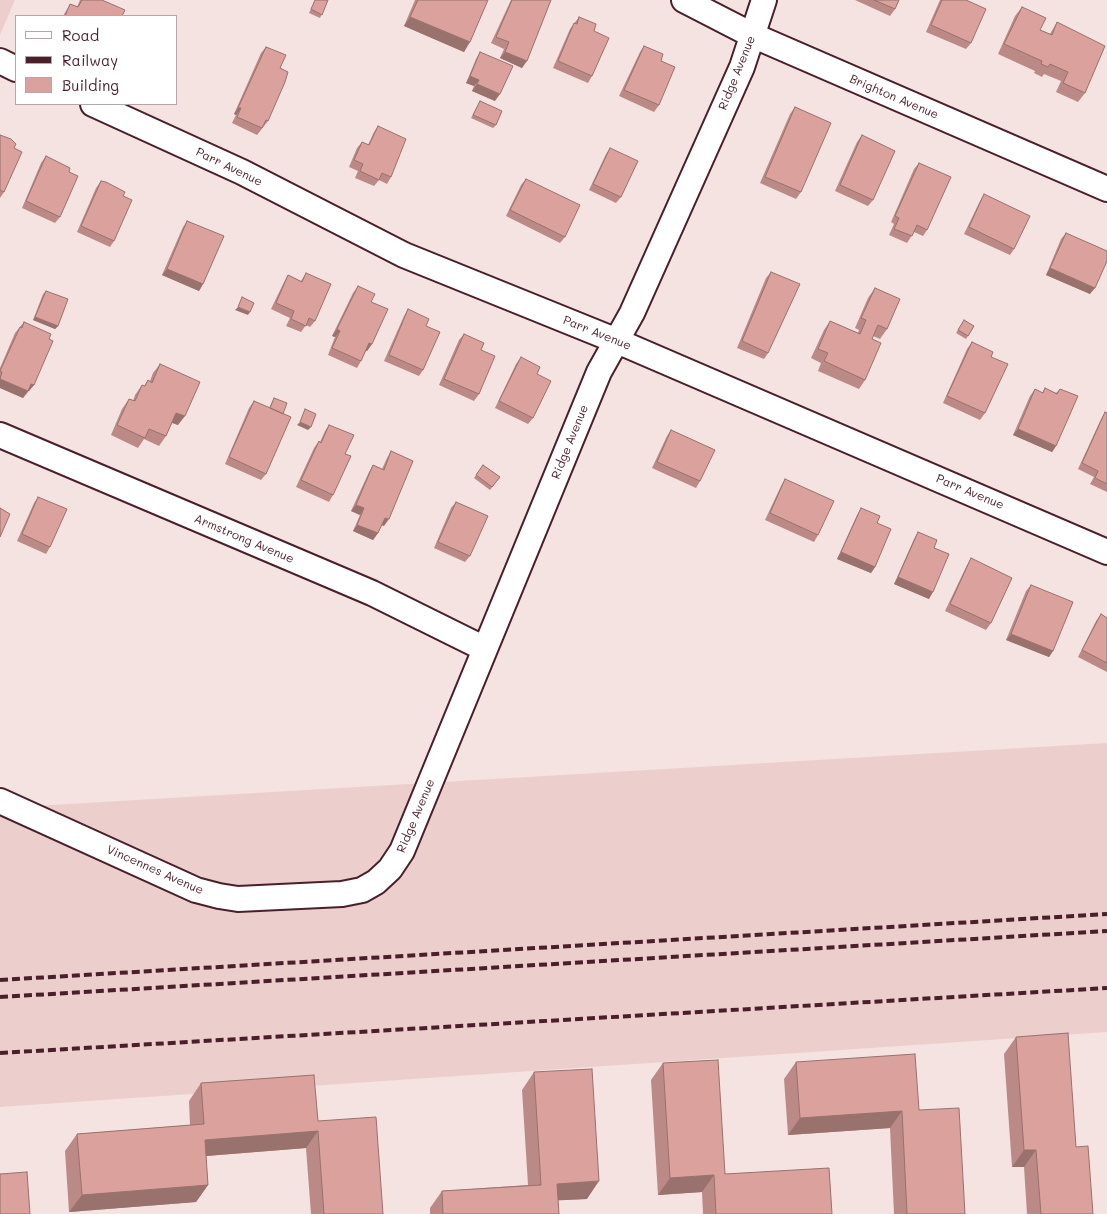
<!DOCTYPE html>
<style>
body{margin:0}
#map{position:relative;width:1107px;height:1214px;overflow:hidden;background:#f4e3e1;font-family:Mali,sans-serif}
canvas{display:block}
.legend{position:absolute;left:15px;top:15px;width:162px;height:90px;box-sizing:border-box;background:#fff;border:1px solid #b7a5aa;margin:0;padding:6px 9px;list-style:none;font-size:15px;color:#4a1f2b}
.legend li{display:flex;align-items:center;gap:10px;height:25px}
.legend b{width:25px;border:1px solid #b7a5aa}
</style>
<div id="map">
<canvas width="1107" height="1214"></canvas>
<ul class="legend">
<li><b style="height:6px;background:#fff"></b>Road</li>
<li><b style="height:6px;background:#4a1f2b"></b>Railway</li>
<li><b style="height:14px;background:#dba19c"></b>Building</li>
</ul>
</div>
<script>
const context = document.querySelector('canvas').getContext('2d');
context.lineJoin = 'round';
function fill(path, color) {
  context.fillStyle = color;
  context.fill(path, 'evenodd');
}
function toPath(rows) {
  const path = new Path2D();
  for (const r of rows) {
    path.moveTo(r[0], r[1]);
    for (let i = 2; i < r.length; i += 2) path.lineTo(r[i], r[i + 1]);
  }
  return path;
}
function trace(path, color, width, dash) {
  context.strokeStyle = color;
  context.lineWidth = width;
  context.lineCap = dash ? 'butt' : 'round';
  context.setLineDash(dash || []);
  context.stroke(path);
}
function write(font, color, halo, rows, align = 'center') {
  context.font = font + ' Mali,sans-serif';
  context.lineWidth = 4;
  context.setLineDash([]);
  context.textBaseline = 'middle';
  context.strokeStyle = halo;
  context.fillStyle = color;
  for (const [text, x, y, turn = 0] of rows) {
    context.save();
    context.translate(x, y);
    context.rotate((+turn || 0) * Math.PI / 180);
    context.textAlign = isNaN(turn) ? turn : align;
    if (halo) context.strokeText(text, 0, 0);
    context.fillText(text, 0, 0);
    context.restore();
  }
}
fill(toPath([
 [0,0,15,0,0,35],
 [1107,743,1107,1032,0,1107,0,808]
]), '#eccfcc');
const street = toPath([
 [684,0,752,35,1107,189],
 [0,61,16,69],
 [93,104,242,172,404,255,617,341,1107,552],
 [0,435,372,593,485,649],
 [0,801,196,890,219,896,238,899,342,894,362,890,376,882,390,869,402,851,599,372,632,313,742,67,764,0]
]);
trace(street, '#4a1f2b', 28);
trace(street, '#fff', 24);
trace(toPath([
 [0,980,1107,914],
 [0,997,1107,931],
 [0,1053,1107,988]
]), '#4a1f2b', 4, [8, 4]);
fill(toPath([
 [80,0,102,0,122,16,63,16,66,11,70,4,77,7],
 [315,0,328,0,320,18,309,13],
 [415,0,488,0,464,52,404,26],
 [511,0,550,0,522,68,500,58,504,49,491,43],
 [855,0,899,0,895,9,890,16],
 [940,0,966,0,971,43,966,49,926,32],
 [1022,7,1040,30,1050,34,1057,22,1085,93,1078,102,1056,92,1061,81,1044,74,1042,77,1034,73,1035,71,998,54,1015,16],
 [579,17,594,31,592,76,588,83,553,68,570,29],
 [644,46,659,105,654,112,619,96,640,52],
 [266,47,280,68,268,121,257,135,232,123,236,115,234,114,261,53],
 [480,52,495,101,472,91,474,86,466,83,476,59],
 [480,101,496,125,493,128,471,118],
 [795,107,801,192,796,199,760,183,790,114],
 [378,126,391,177,387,184,379,180,374,186,355,178,358,171,349,167,357,148,362,142,368,145,374,132],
 [0,135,14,148,4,192,0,198],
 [862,135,873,200,868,206,835,191,857,142],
 [610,148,621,197,616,203,589,190,606,154],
 [46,156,69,172,60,217,55,223,22,208,41,163],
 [919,163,927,230,923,236,914,232,907,243,889,235,894,224,891,222,914,169],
 [526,179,565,237,560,243,506,216,521,185],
 [101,181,123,196,114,241,110,247,77,232,96,188],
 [984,194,1014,249,1010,255,964,234,980,201],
 [187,221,203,284,199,291,162,275,183,227],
 [1066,233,1090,294,1046,275,1061,239],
 [771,272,768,353,764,359,737,348,766,278],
 [306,273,315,321,310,327,306,325,301,332,286,326,290,318,271,309,284,282,288,275,301,281],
 [358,286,371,302,372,344,367,351,366,350,361,361,357,368,328,355,335,337,332,336,353,293],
 [875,288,887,329,880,339,873,336,872,339,865,380,859,389,818,371,821,363,811,358,824,330,830,321,858,333,859,330,855,328,868,298],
 [46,291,58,326,55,329,33,320,43,294],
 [408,309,426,326,423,370,419,376,384,361,404,316],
 [964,320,974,326,966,339,956,333],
 [24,322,49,339,34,385,23,398,0,388,0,368,15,333],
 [464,334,481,350,479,394,474,401,439,385,459,340],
 [972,342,991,357,985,413,980,420,943,403,967,349],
 [521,357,537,374,533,418,528,424,495,408,516,364],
 [160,364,178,425,172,423,166,436,159,446,144,439,138,448,111,435,122,409,129,399,133,401,135,395,142,385,144,386,148,380,150,381,153,373],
 [1045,388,1056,393,1060,389,1056,446,1052,452,1013,435,1030,396,1035,389,1042,393],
 [274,398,283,414,266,474,261,480,225,464,249,408,254,401,269,408],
 [1105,412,1107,413,1107,492,1090,484,1094,477,1078,469,1101,419],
 [329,425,345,454,333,495,329,502,296,487,314,448,319,441,320,442,325,431],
 [671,430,700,481,696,488,652,468,667,436],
 [391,451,384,526,381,525,378,533,373,540,353,531,360,515,351,511,369,472,373,465,382,469,387,458],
 [483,465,500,477,490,490,474,478],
 [785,479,818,535,814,542,765,520,781,486],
 [38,497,50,547,46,554,17,541,34,503],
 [456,502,470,556,465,562,434,548,451,508],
 [861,508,877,523,875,567,871,573,837,559,857,515],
 [918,532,934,548,929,599,894,584,914,539],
 [971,558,991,623,986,630,945,611,967,565],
 [1031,585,1053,651,1049,657,1006,640,1026,591],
 [1101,614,1107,618,1107,672,1078,657,1096,621],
 [1016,1037,1093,1214,1027,1214,1024,1167,1012,1167,1004,1054],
 [796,1062,919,1110,965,1214,894,1214,890,1128,788,1135,784,1079],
 [663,1063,725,1174,832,1214,703,1214,702,1192,658,1195,651,1080],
 [534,1072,587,1199,558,1200,559,1214,430,1214,430,1208,442,1191,528,1185,522,1090],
 [201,1083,318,1121,383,1214,311,1214,306,1148,206,1156,208,1185,196,1202,69,1212,65,1151,77,1134,190,1125,189,1101]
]), '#bc8a86');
fill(toPath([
 [410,17,470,42,464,52,404,26],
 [505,52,527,61,522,68,500,58],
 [470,76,479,80,474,86,466,83],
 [477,84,500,94,495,101,472,91],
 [238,108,241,108,236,115,234,114],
 [1050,268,1095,288,1090,294,1046,275],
 [167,269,203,284,199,291,162,275],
 [238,307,250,312,248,315,235,310],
 [35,317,58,326,55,329,33,320],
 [337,329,340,331,335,337,332,336],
 [369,343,372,344,367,351,365,350],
 [0,379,28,391,23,398,0,388],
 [31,384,34,385,29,391,26,390],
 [176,413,185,416,178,425,170,422],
 [300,422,311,427,308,430,297,425],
 [1018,429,1056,446,1052,452,1013,435],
 [356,505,364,508,360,515,351,511],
 [385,518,389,519,384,526,380,524],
 [357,525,378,533,373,540,353,531],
 [841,552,875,567,871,573,837,559],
 [898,577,933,592,929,599,894,584],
 [1011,634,1053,651,1049,657,1006,640],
 [902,1111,890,1128,788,1135,800,1118],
 [318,1131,306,1148,193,1157,205,1140],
 [1024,1150,1036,1150,1024,1167,1012,1167],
 [714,1175,702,1192,658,1195,670,1178],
 [599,1181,587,1199,545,1201,557,1184],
 [208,1185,196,1202,69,1212,82,1195]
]), '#99716d');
const building = toPath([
 [82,0,102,0,125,10,122,16,65,16,70,4,78,7,82,0],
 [315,0,328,0,322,15,311,9,315,0],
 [418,0,488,0,470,42,410,17,418,0],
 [512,0,551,0,527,61,505,52,509,42,496,37,512,0],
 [874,0,899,0,895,9,874,0],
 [942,0,966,0,986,9,971,43,931,25,942,0],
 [1022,7,1046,18,1040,30,1052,35,1057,22,1105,46,1085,93,1063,83,1068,72,1050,64,1048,67,1041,64,1042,61,1004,44,1022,7],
 [579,17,596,24,594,31,609,38,592,76,558,61,574,23,577,24,579,17],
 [644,46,663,54,661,61,675,67,659,105,624,90,644,46],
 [266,47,286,55,280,68,288,72,285,82,268,121,266,120,262,128,237,117,241,108,238,108,266,47],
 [480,52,513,66,500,94,477,84,479,80,470,76,480,52],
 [480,101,502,111,496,125,473,115,480,101],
 [795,107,831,123,801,192,765,177,795,107],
 [378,126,406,139,391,177,382,173,379,180,360,171,363,164,354,160,362,142,369,145,378,126],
 [0,135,11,139,16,144,14,148,22,152,4,192,0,190,0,135],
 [862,135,895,151,873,200,840,185,862,135],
 [610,148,638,161,621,197,593,184,610,148],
 [46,156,70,168,69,172,78,176,60,217,26,201,46,156],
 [919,163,951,177,927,230,917,225,912,236,894,229,899,218,895,216,919,163],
 [526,179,580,205,565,237,510,210,526,179],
 [101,181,106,182,125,192,123,196,132,200,114,241,81,226,101,181],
 [984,194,1030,216,1014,249,969,227,984,194],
 [187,221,224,236,203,284,167,269,187,221],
 [1066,233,1107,251,1107,261,1095,288,1050,268,1066,233],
 [771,272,800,284,768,353,742,341,771,272],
 [306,273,331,284,315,321,309,318,306,326,291,319,294,311,276,303,288,275,302,282,306,273],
 [358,286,375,294,371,302,388,309,372,344,369,343,361,361,332,348,340,331,337,329,358,286],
 [875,288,900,299,887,329,878,325,872,339,881,343,865,380,824,361,828,353,818,349,830,321,860,334,866,320,861,318,875,288],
 [46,291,68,299,58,326,35,317,46,291],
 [242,297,254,303,250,312,238,307,242,297],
 [408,309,429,319,426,326,440,332,423,370,389,355,408,309],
 [964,320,974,326,968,336,958,330,964,320],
 [24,322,51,334,49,339,53,341,34,385,31,384,28,391,0,379,2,372,0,371,20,327,22,328,24,322],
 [464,334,484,343,481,350,495,356,479,394,444,379,464,334],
 [972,342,993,352,991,357,1008,364,985,413,947,396,972,342],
 [521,357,540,367,537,374,551,381,533,418,499,401,521,357],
 [160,364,200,382,185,416,176,413,166,436,149,429,145,438,117,425,129,399,135,401,142,385,145,386,148,380,152,383,160,364],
 [1045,388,1057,394,1060,389,1078,396,1056,446,1018,429,1035,389,1043,393,1045,388],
 [274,398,287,403,283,414,270,408,274,398],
 [254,401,291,417,266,474,229,457,254,401],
 [305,409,316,414,311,427,300,422,305,409],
 [1105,412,1107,413,1107,484,1095,478,1098,471,1082,463,1105,412],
 [329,425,354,435,345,454,351,456,333,495,301,480,319,441,321,443,329,425],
 [671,430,715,450,700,481,657,462,671,430],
 [391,451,413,461,389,519,385,518,378,533,357,525,364,508,356,505,373,465,384,470,391,451],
 [483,465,500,477,492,487,476,475,483,465],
 [785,479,834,501,818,535,770,513,785,479],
 [38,497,67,509,50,547,22,534,38,497],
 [456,502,488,516,470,556,438,542,456,502],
 [0,508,10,514,0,537,0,508],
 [861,508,880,516,877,523,891,529,875,567,841,552,861,508],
 [918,532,937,540,934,548,949,554,933,592,898,577,918,532],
 [971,558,1012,578,991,623,950,604,971,558],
 [1031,585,1073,602,1053,651,1011,634,1031,585],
 [1101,614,1107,618,1107,663,1082,650,1101,614],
 [1068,1033,1076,1147,1088,1146,1093,1214,1041,1214,1036,1150,1024,1150,1016,1037,1068,1033],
 [915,1054,919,1110,959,1108,965,1214,907,1214,902,1111,800,1118,796,1062,915,1054],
 [718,1060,725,1174,829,1168,832,1214,716,1214,714,1175,670,1178,663,1063,718,1060],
 [592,1069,599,1181,557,1184,559,1214,443,1214,442,1191,541,1185,534,1072,592,1069],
 [314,1075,318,1121,376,1117,383,1214,324,1214,318,1131,205,1140,208,1185,82,1195,77,1134,204,1124,201,1083,314,1075],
 [27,1172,30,1214,0,1214,0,1174,27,1172]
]);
fill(building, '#dba19c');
trace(building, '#99716d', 1);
write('12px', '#4a1f2b', '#fff', [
 ["Ridge Avenue",737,73,-68],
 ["Brighton Avenue",894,97,23],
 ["Parr Avenue",229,167,26],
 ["Parr Avenue",597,333,22],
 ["Ridge Avenue",570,442,-68],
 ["Parr Avenue",970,492,23],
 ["Armstrong Avenue",244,539,23],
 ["Ridge Avenue",416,816,-67],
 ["Vincennes Avenue",155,870,24]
]);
</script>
